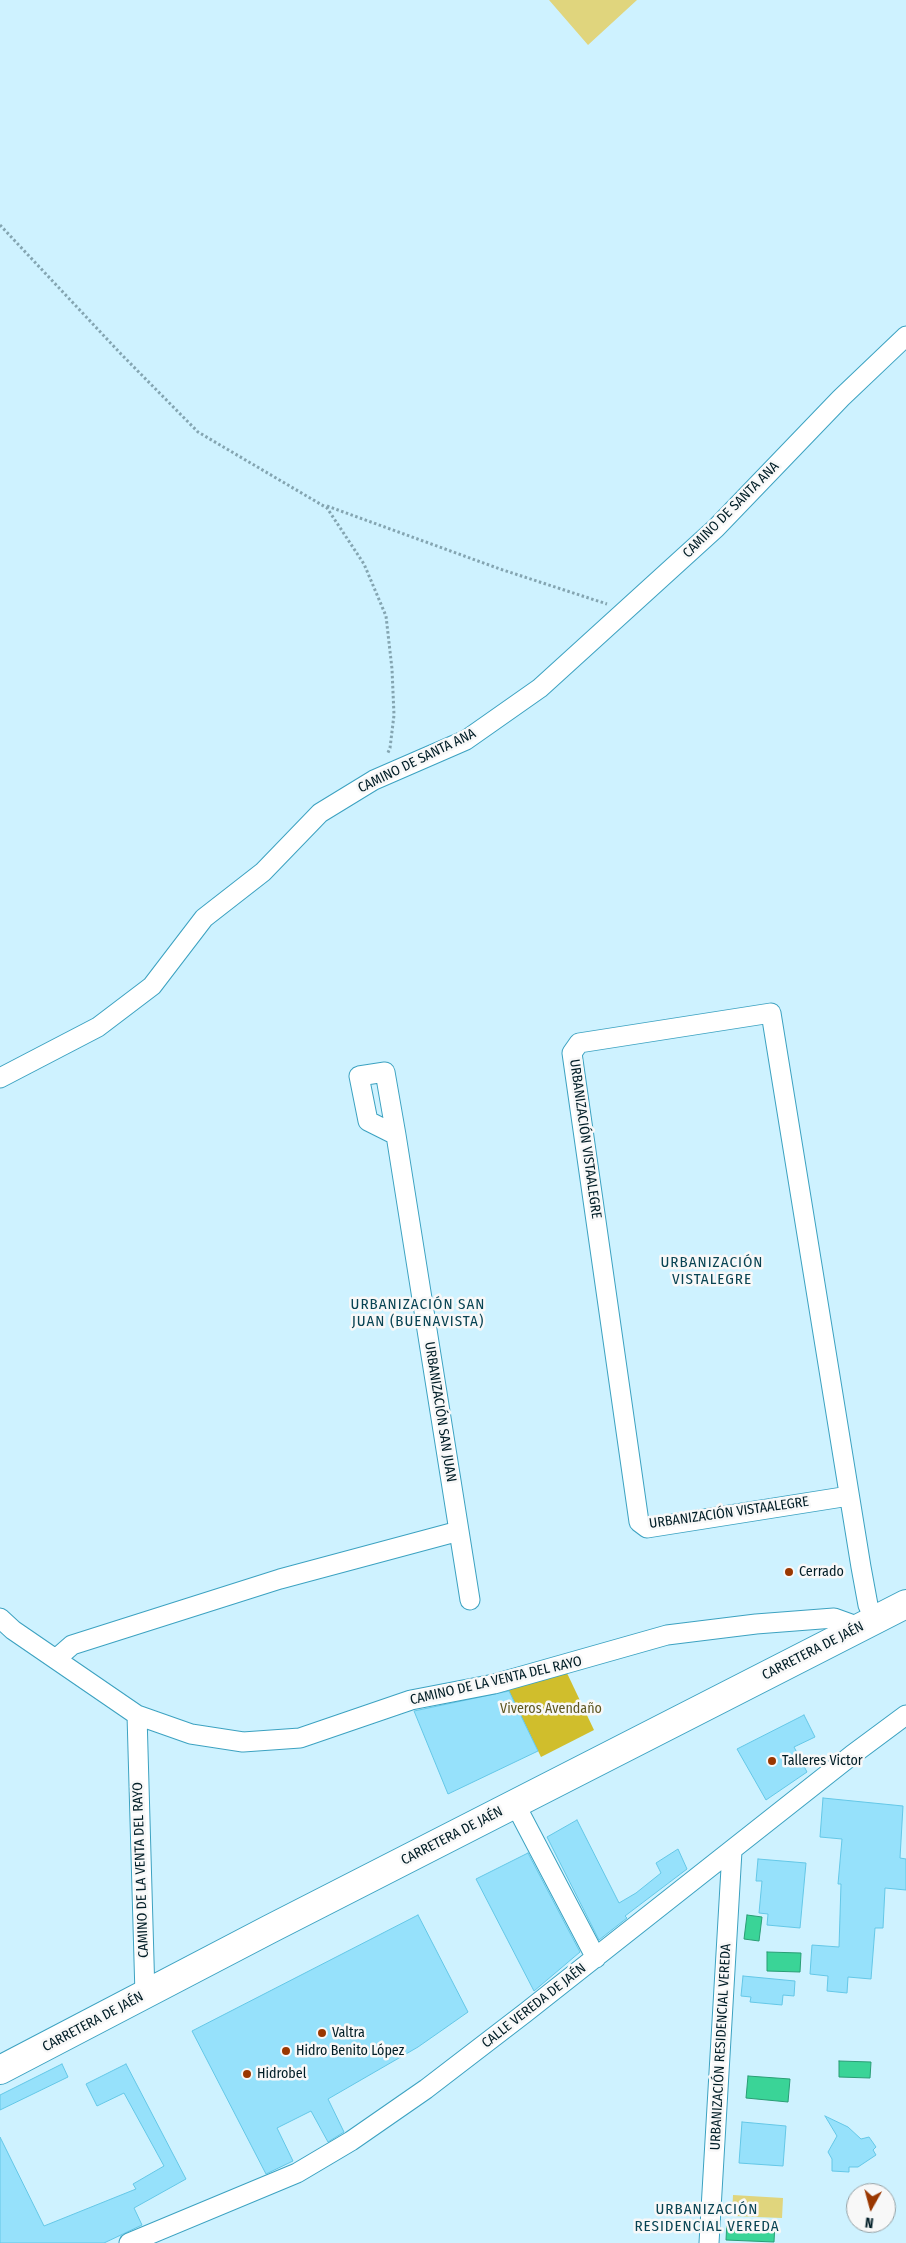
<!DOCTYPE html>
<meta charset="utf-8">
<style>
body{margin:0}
#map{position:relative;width:906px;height:2243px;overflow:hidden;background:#cef2ff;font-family:"Fira Sans Condensed",sans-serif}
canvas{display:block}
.north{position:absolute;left:846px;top:2183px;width:50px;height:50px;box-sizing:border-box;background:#f8f8f8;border:1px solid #95a0a4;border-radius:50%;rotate:187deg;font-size:14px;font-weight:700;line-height:20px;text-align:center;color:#001d26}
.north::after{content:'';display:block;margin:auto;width:18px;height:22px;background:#9a3700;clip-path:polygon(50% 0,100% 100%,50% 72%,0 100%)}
</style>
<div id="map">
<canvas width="906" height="2243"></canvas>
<div class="north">N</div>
</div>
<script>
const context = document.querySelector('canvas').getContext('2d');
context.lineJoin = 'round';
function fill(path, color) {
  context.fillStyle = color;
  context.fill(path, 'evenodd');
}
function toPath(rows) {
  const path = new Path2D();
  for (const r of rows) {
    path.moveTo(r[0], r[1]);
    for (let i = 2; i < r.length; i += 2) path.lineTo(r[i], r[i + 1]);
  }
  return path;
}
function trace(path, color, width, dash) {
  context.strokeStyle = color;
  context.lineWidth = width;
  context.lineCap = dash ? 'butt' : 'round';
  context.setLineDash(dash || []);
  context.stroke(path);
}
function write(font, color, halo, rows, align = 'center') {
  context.font = font + ' "Fira Sans Condensed",sans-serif';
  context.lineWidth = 5;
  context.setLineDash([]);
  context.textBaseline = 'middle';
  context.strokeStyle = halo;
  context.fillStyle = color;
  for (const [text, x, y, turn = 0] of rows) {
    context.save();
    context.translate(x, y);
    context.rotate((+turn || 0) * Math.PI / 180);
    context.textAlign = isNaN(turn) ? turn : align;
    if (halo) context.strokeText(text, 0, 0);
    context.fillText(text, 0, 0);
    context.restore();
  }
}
fill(toPath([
 [549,0,637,0,588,45],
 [733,2195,783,2198,782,2218,732,2216]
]), '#e0d57d');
fill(toPath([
 [566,1671,594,1730,541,1757,507,1687]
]), '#d0be2c');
const water = toPath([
 [747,1915,762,1917,759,1941,744,1939,747,1915],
 [767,1952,801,1953,800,1972,767,1971,767,1952],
 [839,2061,871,2062,870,2078,839,2077,839,2061],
 [748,2076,790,2079,788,2102,746,2098,748,2076],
 [727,2221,775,2223,774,2242,726,2240,727,2221]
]);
fill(water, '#3ad497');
trace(water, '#299d75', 1);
const building = toPath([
 [509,1691,538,1751,448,1794,414,1711,509,1691],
 [804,1715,815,1737,794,1747,807,1772,766,1800,737,1749,804,1715],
 [823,1798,903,1806,900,1858,906,1859,906,1890,885,1888,883,1928,875,1928,871,1979,848,1977,847,1993,827,1991,828,1976,810,1974,812,1945,839,1947,841,1884,838,1884,842,1839,820,1837,823,1798],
 [577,1820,619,1903,636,1893,661,1873,656,1863,678,1849,687,1869,625,1916,627,1918,599,1940,547,1837,577,1820],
 [528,1853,580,1952,534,1991,476,1879,528,1853],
 [758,1859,806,1863,800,1928,767,1925,768,1914,759,1913,762,1881,756,1881,758,1859],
 [418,1915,468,2012,418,2047,328,2099,344,2132,328,2142,311,2111,277,2128,293,2161,266,2174,192,2031,418,1915],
 [743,1976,795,1981,794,1996,783,1995,782,2005,750,2002,751,1997,741,1996,743,1976],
 [62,2064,68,2077,0,2110,0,2095,62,2064],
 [126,2064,186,2179,134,2208,142,2225,104,2243,0,2243,0,2137,44,2226,136,2189,133,2184,164,2166,124,2093,97,2106,86,2084,126,2064],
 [825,2116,848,2127,861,2139,869,2137,876,2147,873,2150,876,2155,858,2167,849,2167,849,2172,832,2171,832,2159,828,2152,837,2136,825,2116],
 [742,2122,786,2126,783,2166,739,2163,742,2122]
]);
fill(building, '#96e1fb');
trace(building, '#64c7e7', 1);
const street = toPath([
 [0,1078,98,1027,152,986,204,918,263,872,320,813,374,780,466,740,540,688,716,528,841,398,906,336],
 [396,1135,368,1121,359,1076,385,1072,396,1135,459,1531,470,1600],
 [849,1496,647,1528,639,1522,572,1053,579,1043,771,1013,861,1567,868,1605,875,1620],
 [0,1618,13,1630,137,1715,145,1995],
 [56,1659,72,1645,280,1579,459,1531],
 [137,1715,191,1734,243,1742,300,1738,411,1700,494,1684,667,1635,756,1624,834,1618,859,1627],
 [515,1804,596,1958],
 [129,2243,297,2173,351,2141,426,2089,525,2013,852,1755,906,1715],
 [709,2243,732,1851]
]);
const highway = toPath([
 [0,2070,270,1929,906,1604]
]);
trace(street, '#3ca2c1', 21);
trace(highway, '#3ca2c1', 30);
trace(toPath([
 [0,225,121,354,198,432,327,508,364,564,386,616,392,669,394,715,390,748,387,755],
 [327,506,500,569,607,604]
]), '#84a5b1', 3, [2.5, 2.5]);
trace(street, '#fff', 19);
trace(highway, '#fff', 28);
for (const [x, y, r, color] of [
 [789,1572,5,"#9a3700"],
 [772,1761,5,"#9a3700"],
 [322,2033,5,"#9a3700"],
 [286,2051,5,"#9a3700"],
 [247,2074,5,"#9a3700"]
]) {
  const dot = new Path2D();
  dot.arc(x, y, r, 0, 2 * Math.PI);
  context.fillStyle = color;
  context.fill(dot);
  trace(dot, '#f8f8f8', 2);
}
write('14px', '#001d26', '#f8f8f8', [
 ["CAMINO DE SANTA ANA",731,510,-45],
 ["CAMINO DE SANTA ANA",417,761,-26],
 ["URBANIZACIÓN VISTAALEGRE",585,1139,82],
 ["URBANIZACIÓN SAN JUAN",440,1412,81],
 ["URBANIZACIÓN VISTAALEGRE",729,1513,-8],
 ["CARRETERA DE JAÉN",813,1651,-27],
 ["CAMINO DE LA VENTA DEL RAYO",496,1681,-13],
 ["CARRETERA DE JAÉN",452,1836,-27],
 ["CAMINO DE LA VENTA DEL RAYO",141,1870,-92],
 ["CALLE VEREDA DE JAÉN",534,2006,-38],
 ["CARRETERA DE JAÉN",93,2022,-28],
 ["URBANIZACIÓN RESIDENCIAL VEREDA",721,2047,-87]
]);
write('14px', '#001d26', '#f8f8f8', [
 ["Cerrado",799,1572],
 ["Talleres Victor",782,1761],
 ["Valtra",332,2033],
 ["Hidro Benito López",296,2051],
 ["Hidrobel",257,2074]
], 'left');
write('14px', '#5e5721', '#f8f8f8', [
 ["Viveros Avendaño",551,1709]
]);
context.letterSpacing = '1px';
write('15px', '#084353', '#f8f8f8', [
 ["URBANIZACIÓN",712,1263],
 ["VISTALEGRE",712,1280],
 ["URBANIZACIÓN SAN",418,1305],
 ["JUAN (BUENAVISTA)",418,1322],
 ["URBANIZACIÓN",707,2210],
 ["RESIDENCIAL VEREDA",707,2227]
]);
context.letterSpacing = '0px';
</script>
